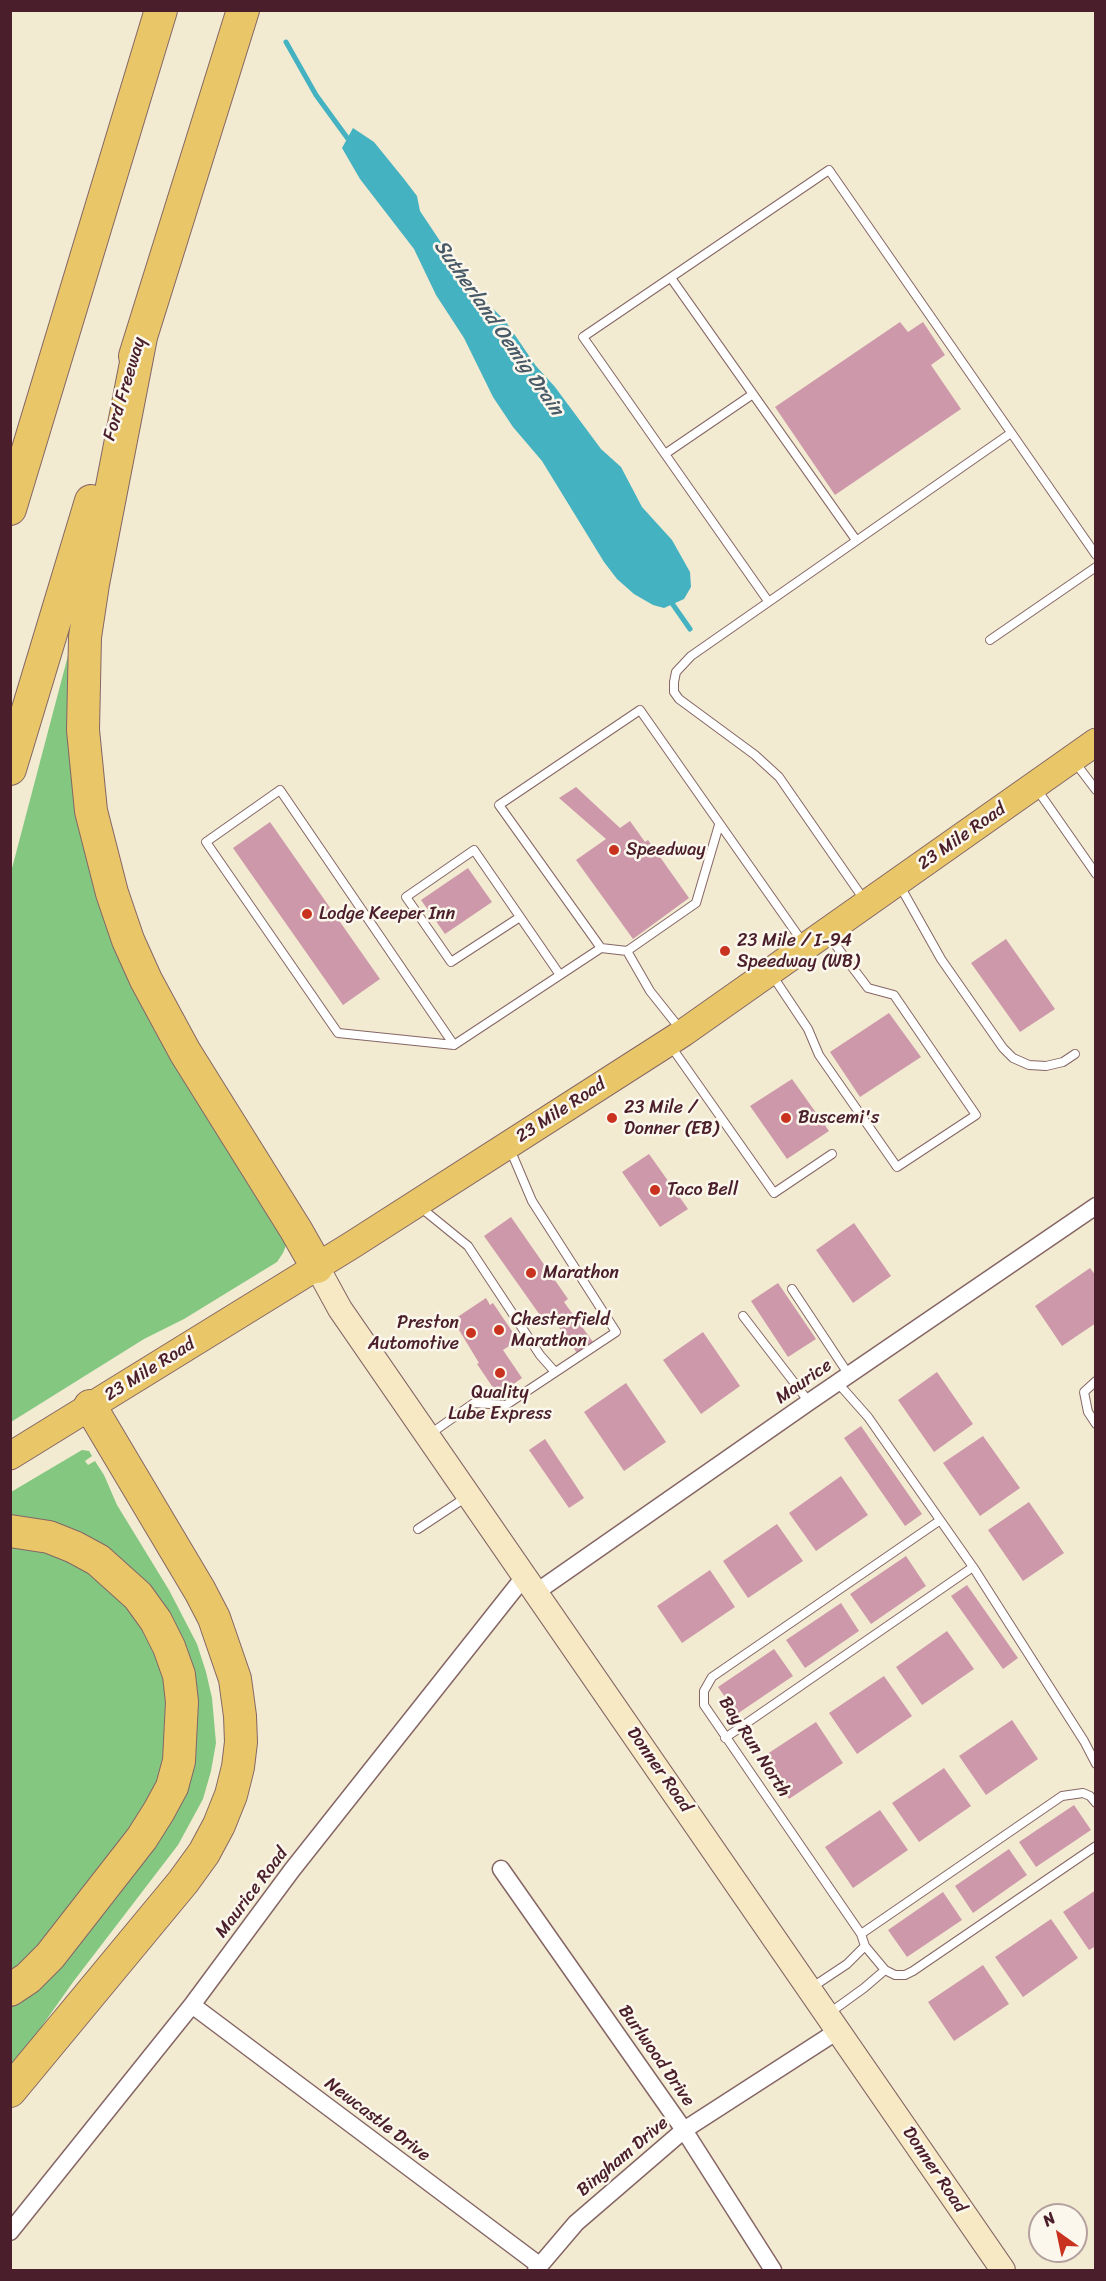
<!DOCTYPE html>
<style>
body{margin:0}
#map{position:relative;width:1106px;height:2281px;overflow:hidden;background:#f2ead1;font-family:Sriracha,sans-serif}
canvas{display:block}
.frame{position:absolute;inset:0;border:12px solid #4a1f2b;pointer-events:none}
.north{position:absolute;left:1028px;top:2203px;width:60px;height:60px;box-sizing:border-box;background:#fbf7ec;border:2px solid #b4a19f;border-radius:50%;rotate:327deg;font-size:16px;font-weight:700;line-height:24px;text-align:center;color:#4a1f2b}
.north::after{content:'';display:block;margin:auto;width:21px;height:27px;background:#c8321e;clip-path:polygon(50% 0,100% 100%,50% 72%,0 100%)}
</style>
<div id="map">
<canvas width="1106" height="2281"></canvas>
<div class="frame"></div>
<div class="north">N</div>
</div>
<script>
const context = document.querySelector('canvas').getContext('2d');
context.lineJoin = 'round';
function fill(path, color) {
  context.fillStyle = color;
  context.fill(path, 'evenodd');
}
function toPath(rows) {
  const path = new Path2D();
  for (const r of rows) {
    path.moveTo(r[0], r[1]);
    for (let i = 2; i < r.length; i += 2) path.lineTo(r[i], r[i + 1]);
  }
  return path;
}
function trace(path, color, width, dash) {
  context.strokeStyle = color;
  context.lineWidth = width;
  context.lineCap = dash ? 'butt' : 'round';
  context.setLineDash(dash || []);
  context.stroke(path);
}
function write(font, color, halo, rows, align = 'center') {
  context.font = font + ' Sriracha,sans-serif';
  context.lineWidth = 5;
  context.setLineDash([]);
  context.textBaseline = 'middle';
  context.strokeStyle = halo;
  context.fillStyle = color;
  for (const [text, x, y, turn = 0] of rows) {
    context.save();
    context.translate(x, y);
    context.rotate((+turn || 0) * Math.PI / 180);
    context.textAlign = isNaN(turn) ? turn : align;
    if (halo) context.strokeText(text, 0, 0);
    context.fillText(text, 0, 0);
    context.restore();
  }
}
fill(toPath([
 [70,648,89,856,287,1243,283,1253,277,1262,184,1319,144,1339,11,1422,11,872],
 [82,1450,89,1451,92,1456,85,1461,88,1465,95,1461,104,1475,117,1505,169,1590,197,1644,206,1672,212,1698,216,1743,211,1771,203,1799,178,1845,73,1982,11,2070,10,2001,178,1790,166,1622,11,1521,11,1492],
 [11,1545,44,1550,88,1570,136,1614,159,1656,169,1704,168,1754,151,1800,45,1944,11,1975]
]), '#83c781');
fill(toPath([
 [353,128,374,142,404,179,417,196,420,211,468,283,506,322,536,366,555,387,601,449,621,467,642,507,672,540,690,572,691,587,684,599,664,608,653,605,634,594,617,579,604,562,542,461,513,427,493,397,464,338,436,295,414,249,360,179,342,148]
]), '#45b2c2');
trace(toPath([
 [286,42,316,95,351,143],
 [669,599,690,629]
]), '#45b2c2', 5);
fill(toPath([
 [900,322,908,332,923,322,945,355,931,365,961,409,835,495,775,407],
 [576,787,620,828,630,821,645,842,648,840,689,898,633,939,576,860,606,839,559,798],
 [270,822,380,979,343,1005,233,848],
 [468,868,492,902,445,934,421,900],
 [1006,939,1055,1009,1020,1032,971,963],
 [889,1013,921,1057,860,1097,830,1052],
 [792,1079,829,1131,787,1159,750,1106],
 [649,1154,688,1209,660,1227,622,1172],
 [511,1217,568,1299,564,1302,593,1342,577,1353,549,1313,542,1318,484,1236],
 [854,1223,891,1276,853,1303,816,1250],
 [1090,1268,1096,1276,1096,1323,1062,1346,1035,1306],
 [778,1283,816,1339,788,1357,751,1301],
 [486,1298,490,1305,493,1303,518,1340,503,1350,522,1378,498,1395,477,1364,479,1363,453,1320],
 [703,1332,740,1386,701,1414,663,1360],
 [937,1372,973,1424,934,1452,898,1400],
 [626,1383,666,1442,624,1471,584,1412],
 [861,1426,922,1514,905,1526,844,1438],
 [983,1436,1020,1488,980,1516,943,1463],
 [545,1439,584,1498,569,1508,529,1450],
 [841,1476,868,1515,816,1551,789,1513],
 [1029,1502,1064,1553,1023,1581,988,1530],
 [777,1524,803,1561,748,1598,723,1561],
 [906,1556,926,1586,871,1624,850,1594],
 [710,1570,735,1607,682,1643,657,1606],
 [967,1585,1018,1658,1003,1669,951,1596],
 [841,1603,859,1631,805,1668,786,1640],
 [947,1631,974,1669,922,1705,896,1667],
 [774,1649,793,1676,737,1714,718,1687],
 [884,1676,912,1716,857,1754,829,1713],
 [1012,1720,1038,1759,986,1795,959,1756],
 [816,1722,843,1763,789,1799,761,1758],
 [944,1768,971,1806,919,1842,892,1803],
 [1074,1805,1091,1830,1036,1867,1019,1842],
 [880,1810,908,1850,853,1888,825,1847],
 [1009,1849,1027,1875,973,1913,955,1886],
 [1096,1890,1096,1946,1089,1950,1063,1912],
 [943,1892,962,1920,907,1957,888,1930],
 [1051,1919,1078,1958,1023,1997,995,1957],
 [983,1965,1009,2004,954,2041,928,2002]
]), '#cd99aa');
const lane = toPath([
 [671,278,856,540],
 [665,454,753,394],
 [768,601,583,337,829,170,1096,555],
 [990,640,1096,567],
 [1074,761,1096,790],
 [1036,788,1096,874],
 [900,886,941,959,1003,1048,1013,1058,1029,1065,1046,1066,1063,1062,1075,1054],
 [865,901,779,777,755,755,679,699,674,692,674,682,676,672,691,656,1011,433],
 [520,917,451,962,406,897,474,850,560,975],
 [627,951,696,903,719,825],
 [772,975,808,1029,819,1055,897,1167,976,1115,894,995,868,988,828,935],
 [681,1030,650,991,627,951,601,948,499,805,640,710,804,944],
 [454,1045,280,790,206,842,338,1033,454,1045,601,948],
 [670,1045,774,1193,832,1154],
 [420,1207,468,1246,540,1355,555,1372],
 [792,1289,849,1375],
 [743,1316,809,1402],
 [1096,1381,1084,1392,1088,1412,1096,1424],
 [837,1382,868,1417,973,1567,1084,1741,1096,1764],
 [430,1434,474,1403,506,1405,616,1332,532,1201,510,1149],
 [939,1521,712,1677,704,1691,704,1705,861,1934,865,1946,885,1970,895,1975,905,1975,913,1971,1096,1846],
 [418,1529,468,1496],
 [725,1738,973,1567],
 [861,1934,1062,1796,1083,1793,1090,1796,1096,1803],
 [811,1988,847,1964,865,1946],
 [828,2014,864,1988,885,1970]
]);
const street = toPath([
 [535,1593,809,1402,1096,1206],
 [501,1869,684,2130,773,2270],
 [192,2005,539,2265],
 [10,2232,192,2005,292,1870,524,1577],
 [536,2270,576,2223,684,2130,839,2030]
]);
const secondary = toPath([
 [317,1267,340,1309,1003,2270]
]);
const primary = toPath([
 [10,1456,352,1245,683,1033,1096,742]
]);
const highway = toPath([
 [141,337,93,584,85,637,83,730,91,811,112,893,128,940,146,980,185,1052,296,1230,317,1267],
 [135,356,243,10],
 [10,509,161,10],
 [10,769,91,501],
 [10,1531,49,1537,74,1547,98,1560,138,1596,156,1621,169,1647,179,1675,182,1702,179,1761,172,1787,159,1811,142,1838,50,1956,28,1978,10,1990],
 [10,2091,183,1882,204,1853,219,1825,231,1795,238,1767,241,1742,240,1716,235,1679,214,1618,200,1591,90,1406]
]);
trace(lane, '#856665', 10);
trace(street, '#856665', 19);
trace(secondary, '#856665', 26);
trace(primary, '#856665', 29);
trace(highway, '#856665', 34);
trace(lane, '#fff', 8);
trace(street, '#fff', 16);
trace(secondary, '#f6e9c3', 24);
trace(primary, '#e9c769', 27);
trace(highway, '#e9c769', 32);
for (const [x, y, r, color] of [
 [614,850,6,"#c8321e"],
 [307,914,6,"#c8321e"],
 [725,951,6,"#c8321e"],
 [612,1118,6,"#c8321e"],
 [786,1118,6,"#c8321e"],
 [655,1190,6,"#c8321e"],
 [531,1273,6,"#c8321e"],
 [499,1330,6,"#c8321e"],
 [471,1333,6,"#c8321e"],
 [500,1373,6,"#c8321e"]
]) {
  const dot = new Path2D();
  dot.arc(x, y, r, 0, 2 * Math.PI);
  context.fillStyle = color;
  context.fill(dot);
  trace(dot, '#fbf7ec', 2);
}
write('18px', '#4a1f2b', '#fbf7ec', [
 ["Ford Freeway",125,389,-73],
 ["23 Mile Road",962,837,-35],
 ["23 Mile Road",561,1111,-33],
 ["23 Mile Road",150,1370,-32],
 ["Maurice",804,1382,-35],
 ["Bay Run North",754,1747,57],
 ["Donner Road",659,1770,55],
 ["Maurice Road",252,1893,-53],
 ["Burlwood Drive",656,2056,55],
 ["Newcastle Drive",377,2120,37],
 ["Bingham Drive",623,2157,-40],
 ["Donner Road",934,2170,56]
]);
write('18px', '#4a1f2b', '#fbf7ec', [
 ["Speedway",626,850],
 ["Lodge Keeper Inn",319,914],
 ["23 Mile / I-94",737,941],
 ["Speedway (WB)",737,962],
 ["23 Mile /",624,1108],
 ["Donner (EB)",624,1129],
 ["Buscemi's",798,1118],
 ["Taco Bell",667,1190],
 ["Marathon",543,1273],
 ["Chesterfield",511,1320],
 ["Marathon",511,1341],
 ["Preston",459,1323,"right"],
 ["Automotive",459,1344,"right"],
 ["Quality",500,1393,"center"],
 ["Lube Express",500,1414,"center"]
], 'left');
write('italic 20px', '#485a67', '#fbf7ec', [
 ["Sutherland Oemig Drain",498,328,55]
]);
</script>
